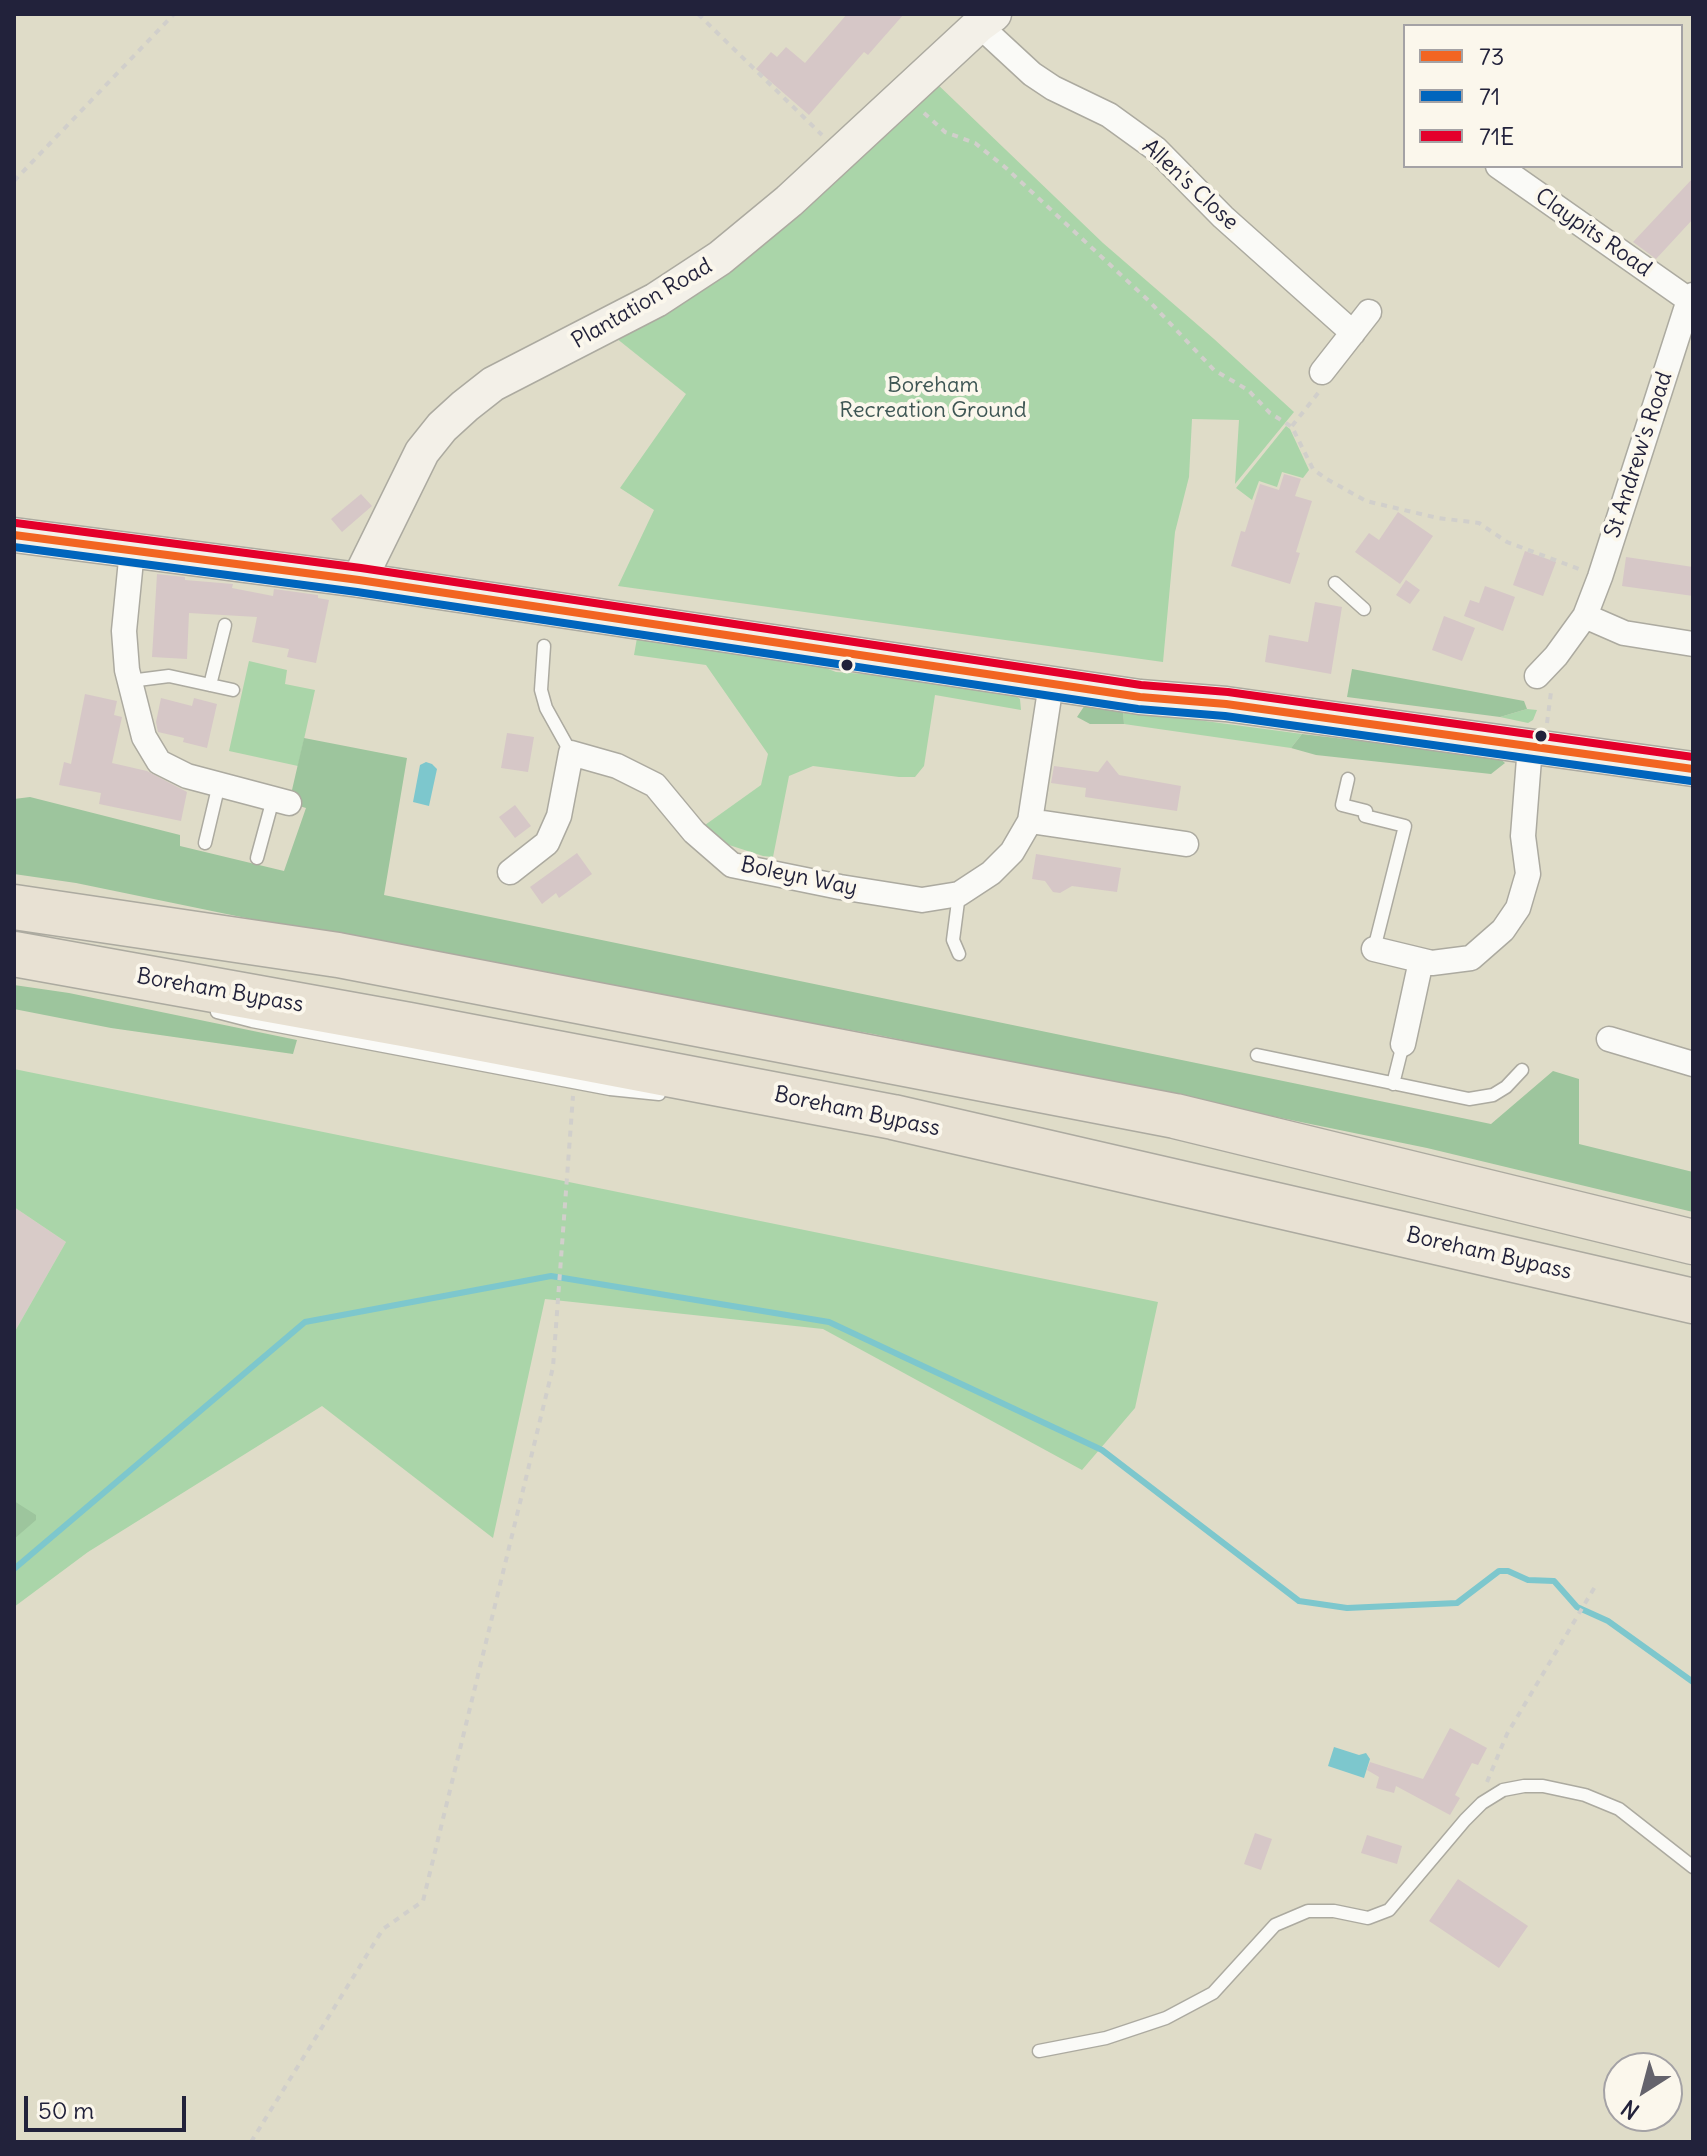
<!DOCTYPE html>
<style>
body{margin:0}
#map{position:relative;width:1707px;height:2156px;overflow:hidden;background:#dfdcc8;font-family:Delius,sans-serif}
canvas{display:block}
.frame{position:absolute;inset:0;border:16px solid #22223b;pointer-events:none}
.legend{position:absolute;left:1403px;top:24px;width:280px;height:144px;box-sizing:border-box;background:#fbf7ec;border:2px solid #a4a2a5;margin:0;padding:10px 14px;list-style:none;font-size:24px;color:#22223b}
.legend li{display:flex;align-items:center;gap:16px;height:40px}
.legend b{width:40px;border:2px solid #a4a2a5}
.north{position:absolute;left:1603px;top:2052px;width:80px;height:80px;box-sizing:border-box;background:#fbf7ec;border:2px solid #a4a2a5;border-radius:50%;rotate:216deg;font-size:22px;font-weight:700;line-height:32px;text-align:center;color:#22223b}
.north::after{content:'';display:block;margin:auto;width:28px;height:36px;background:#64636c;clip-path:polygon(50% 0,100% 100%,50% 72%,0 100%)}
.scale{position:absolute;left:24px;top:2096px;width:162px;height:36px;box-sizing:border-box;border:4px solid #22223b;border-top:0;padding-left:10px;font-size:24px;line-height:28px;white-space:nowrap;color:#22223b;-webkit-text-stroke:6px #fbf7ec;paint-order:stroke}
</style>
<div id="map">
<canvas width="1707" height="2156"></canvas>
<div class="frame"></div>
<ul class="legend">
<li><b style="height:10px;background:#f26522"></b>73</li>
<li><b style="height:10px;background:#0065bd"></b>71</li>
<li><b style="height:10px;background:#e4002b"></b>71E</li>
</ul>
<div class="north">N</div>
<div class="scale">50 m</div>
</div>
<script>
const context = document.querySelector('canvas').getContext('2d');
context.lineJoin = 'round';
function fill(path, color) {
  context.fillStyle = color;
  context.fill(path, 'evenodd');
}
function toPath(rows) {
  const path = new Path2D();
  for (const r of rows) {
    path.moveTo(r[0], r[1]);
    for (let i = 2; i < r.length; i += 2) path.lineTo(r[i], r[i + 1]);
  }
  return path;
}
function trace(path, color, width, dash) {
  context.strokeStyle = color;
  context.lineWidth = width;
  context.lineCap = dash ? 'butt' : 'round';
  context.setLineDash(dash || []);
  context.stroke(path);
}
function write(font, color, halo, rows, align = 'center') {
  context.font = font + ' Delius,sans-serif';
  context.lineWidth = 8;
  context.setLineDash([]);
  context.textBaseline = 'middle';
  context.strokeStyle = halo;
  context.fillStyle = color;
  for (const [text, x, y, turn = 0] of rows) {
    context.save();
    context.translate(x, y);
    context.rotate((+turn || 0) * Math.PI / 180);
    context.textAlign = isNaN(turn) ? turn : align;
    if (halo) context.strokeText(text, 0, 0);
    context.fillText(text, 0, 0);
    context.restore();
  }
}
fill(toPath([
 [14,1207,66,1242,14,1333]
]), '#d8cbc8');
fill(toPath([
 [933,80,1103,243,1214,339,1294,412,1235,484,1239,420,1192,419,1189,477,1175,532,1163,662,618,586,654,510,620,488,686,394,616,338],
 [1286,426,1290,429,1309,470,1303,478,1282,472,1277,487,1259,481,1252,500,1236,488],
 [637,638,792,655,836,672,893,676,1012,693,1020,699,1021,710,935,695,924,766,915,777,899,777,813,766,789,776,773,857,763,856,729,845,705,825,761,785,768,754,706,665,634,655],
 [249,661,287,670,285,684,315,690,298,766,229,751],
 [1527,709,1537,710,1533,720,1528,723,1500,717],
 [1123,710,1302,734,1291,748,1124,724],
 [14,1069,1158,1302,1135,1408,1082,1470,823,1329,545,1299,493,1538,322,1406,88,1552,14,1607,14,1333,66,1242,14,1207]
]), '#aad5a9');
fill(toPath([
 [1352,669,1524,701,1527,709,1500,717,1347,697],
 [1085,705,1123,710,1124,724,1090,724,1077,717],
 [1302,734,1498,757,1505,763,1491,774,1316,755,1291,748],
 [304,738,407,758,384,895,1491,1124,1553,1071,1579,1079,1579,1144,1693,1172,1693,1212,1427,1148,873,1034,445,959,76,883,14,874,14,799,30,797,180,835,180,846,284,871,306,808,289,803],
 [14,985,69,993,297,1040,293,1054,111,1028,14,1009],
 [14,1501,36,1515,36,1520,14,1539]
]), '#9dc59d');
fill(toPath([
 [426,762,432,764,437,769,429,806,413,802,420,765],
 [1334,1747,1359,1755,1366,1753,1370,1759,1364,1778,1328,1766]
]), '#7dc7cd');
trace(toPath([
 [14,1569,305,1322,551,1276,829,1322,1102,1450,1299,1601,1347,1608,1457,1603,1499,1571,1508,1571,1528,1580,1554,1581,1577,1607,1608,1621,1693,1682]
]), '#7dc7cd', 6);
fill(toPath([
 [847,14,904,14,868,55,864,52,809,115,756,69,771,52,777,57,786,47,805,63],
 [1693,178,1693,219,1656,259,1633,242],
 [1284,474,1301,479,1295,496,1312,501,1296,552,1300,553,1290,584,1231,566,1241,531,1245,532,1260,484,1279,490],
 [361,494,372,506,342,532,331,519],
 [1398,512,1433,536,1400,584,1355,552,1369,533,1379,540],
 [1525,551,1556,562,1543,596,1513,585],
 [1626,557,1693,567,1693,596,1622,586],
 [157,574,185,577,185,580,233,584,232,588,273,596,274,589,318,595,318,598,329,600,316,663,287,657,289,649,252,642,257,617,189,613,187,659,152,657],
 [1406,580,1420,590,1410,604,1396,595],
 [1485,586,1515,597,1503,631,1464,616,1470,600,1479,603],
 [1315,602,1342,607,1331,674,1265,662,1269,635,1308,642],
 [1444,616,1475,628,1462,661,1432,650],
 [85,694,117,701,114,715,122,717,112,763,147,771,187,792,181,821,99,804,101,793,59,785,64,762,71,764],
 [161,698,192,706,194,698,217,704,207,748,183,742,184,738,158,732,156,722],
 [507,733,534,737,528,772,501,768],
 [1107,760,1119,775,1181,786,1177,811,1085,797,1086,788,1051,783,1054,766,1098,772],
 [515,805,531,826,515,838,499,817],
 [577,853,592,874,559,898,556,893,542,904,530,887],
 [1036,854,1121,868,1117,892,1072,886,1060,893,1053,892,1045,881,1032,879],
 [1450,1728,1487,1748,1478,1765,1472,1763,1455,1795,1460,1798,1450,1815,1396,1786,1394,1793,1376,1788,1379,1777,1367,1770,1370,1762,1423,1779],
 [1255,1833,1272,1839,1261,1870,1244,1864],
 [1367,1835,1402,1846,1397,1864,1361,1853],
 [1458,1879,1528,1926,1499,1968,1429,1921]
]), '#d6c7c7');
const lane = toPath([
 [1335,583,1364,609],
 [544,646,541,690,546,708,571,753],
 [130,681,169,676,233,690],
 [210,685,225,625],
 [1348,779,1342,805,1366,811,1365,816,1405,826,1374,949],
 [205,843,219,784],
 [257,858,273,799],
 [959,894,953,940,959,954],
 [217,1012,252,1021,610,1089,659,1094],
 [1257,1055,1469,1099,1493,1095,1506,1087,1522,1070],
 [1393,1084,1403,1044],
 [1039,2051,1106,2038,1166,2018,1213,1993,1275,1925,1308,1911,1334,1911,1368,1918,1389,1910,1465,1820,1482,1803,1503,1790,1524,1786,1543,1786,1585,1795,1619,1809,1693,1867]
]);
const street = toPath([
 [979,25,1032,74,1053,88,1109,115,1156,149,1223,217,1353,333],
 [1498,166,1689,300],
 [1322,372,1369,312],
 [132,550,124,631,127,670,144,737,159,762,187,776,289,803],
 [1585,616,1624,633,1693,644],
 [1537,676,1556,656,1585,616,1600,577,1689,300,1693,295],
 [1030,821,1186,844],
 [510,872,547,843,559,816,571,753,617,766,655,785,694,832,732,865,840,887,922,900,959,894,991,873,1012,852,1030,821,1051,684],
 [1374,949,1432,963,1471,958,1503,930,1518,908,1528,874,1523,836,1530,746],
 [1609,1039,1693,1064],
 [1403,1044,1421,961]
]);
const secondary = toPath([
 [14,535,359,580,1140,697,1226,704,1693,769],
 [359,580,422,452,442,427,465,406,493,384,656,300,720,258,789,201,979,25,994,14]
]);
const highway = toPath([
 [14,907,338,955,1175,1116,1693,1242],
 [14,954,409,1025,893,1117,1693,1301]
]);
trace(lane, '#acaaa0', 15);
trace(street, '#acaaa0', 27);
trace(secondary, '#acaaa0', 37);
trace(highway, '#acaaa0', 47);
trace(toPath([
 [698,14,822,135],
 [924,113,945,132,975,143,1006,168,1149,301,1214,370,1248,390,1270,413,1292,427,1313,469,1325,478,1366,501,1438,518,1479,523,1507,542,1579,569],
 [14,181,174,14],
 [1292,426,1319,392],
 [1547,723,1551,692],
 [1487,1782,1507,1734,1596,1585],
 [251,2142,383,1929,423,1901,553,1367,573,1096]
]), '#d1cfcb', 4, [6, 6]);
trace(lane, '#fafaf7', 12);
trace(street, '#fafaf7', 24);
trace(secondary, '#f3f0e8', 34);
trace(highway, '#e8e1d3', 44);
trace(toPath([
 [14,535,359,580,1140,697,1226,704,1693,769]
]), '#f26522', 8);
trace(toPath([
 [14,547,357,592,1138,709,1225,716,1691,781]
]), '#0065bd', 8);
trace(toPath([
 [16,523,361,568,1141,685,1228,692,1693,757]
]), '#e4002b', 8);
for (const [x, y, r, color] of [
 [847,665,7,"#22223b"],
 [1541,736,7,"#22223b"]
]) {
  const dot = new Path2D();
  dot.arc(x, y, r, 0, 2 * Math.PI);
  context.fillStyle = color;
  context.fill(dot);
  trace(dot, '#fbf7ec', 3);
}
write('22px', '#22223b', '#fbf7ec', [
 ["Allen's Close",1190,185,43],
 ["Claypits Road",1593,233,35],
 ["Plantation Road",642,304,-30],
 ["St Andrew's Road",1639,455,-72],
 ["Boleyn Way",799,877,12],
 ["Boreham Bypass",220,991,10],
 ["Boreham Bypass",857,1112,12],
 ["Boreham Bypass",1489,1254,13]
]);
write('22px', '#3e5654', '#fbf7ec', [
 ["Boreham",933,386],
 ["Recreation Ground",933,411]
]);
</script>
